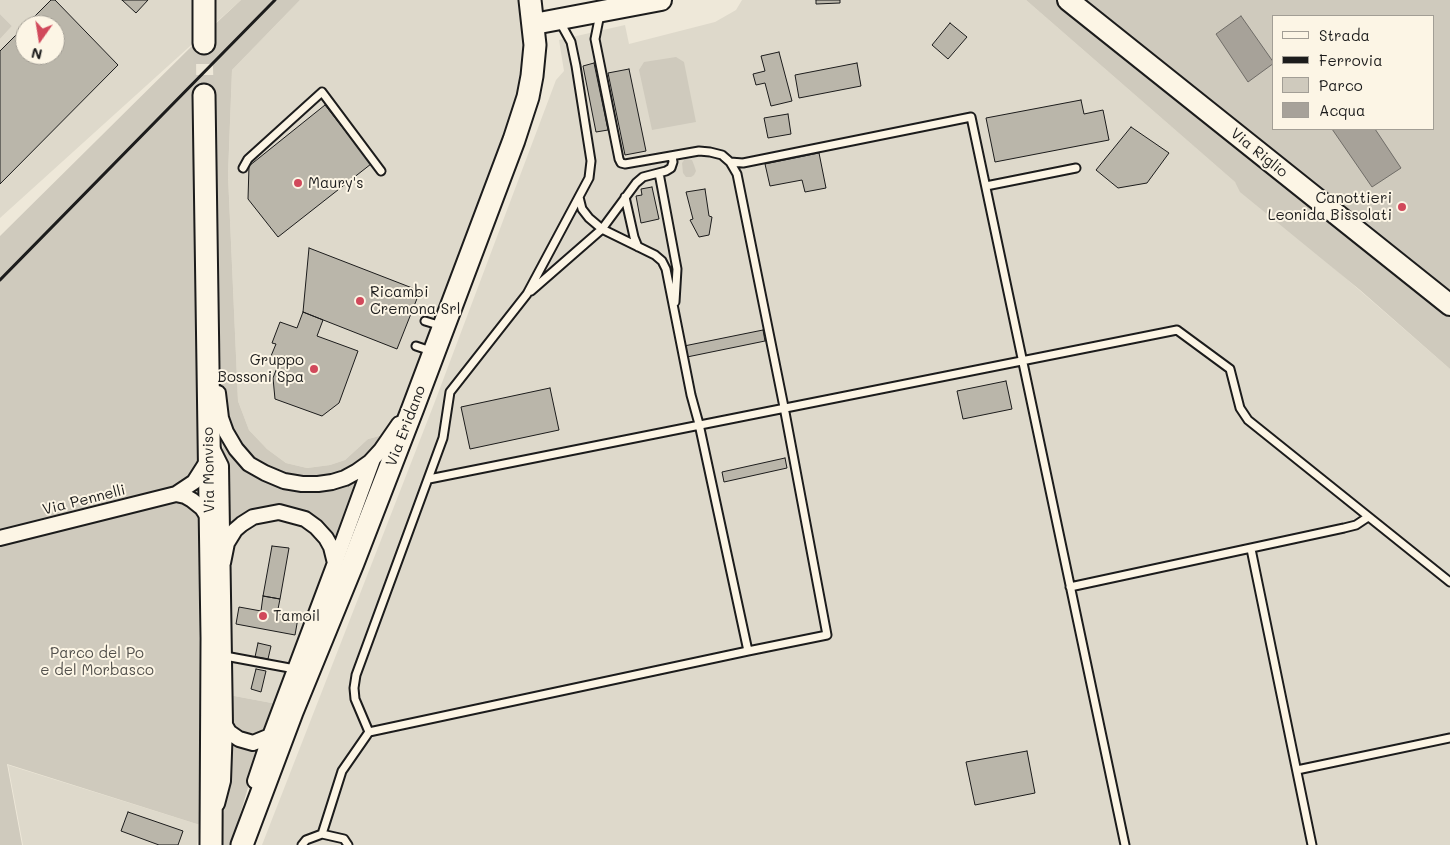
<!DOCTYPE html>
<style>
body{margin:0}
#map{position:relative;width:1450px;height:845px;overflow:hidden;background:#eee8d9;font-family:Mali,sans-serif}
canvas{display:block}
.legend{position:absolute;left:1272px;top:15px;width:162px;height:115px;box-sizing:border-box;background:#fcf5e5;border:1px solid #a29e95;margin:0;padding:6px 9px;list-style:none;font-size:15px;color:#1c1c1c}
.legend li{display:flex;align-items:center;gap:10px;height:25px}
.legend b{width:25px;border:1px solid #a29e95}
.north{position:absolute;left:15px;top:15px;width:50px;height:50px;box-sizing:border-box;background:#fcf5e5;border:1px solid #a29e95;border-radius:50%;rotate:193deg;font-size:14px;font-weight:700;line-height:20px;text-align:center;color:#1c1c1c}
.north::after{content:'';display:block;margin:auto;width:18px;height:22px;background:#d1495b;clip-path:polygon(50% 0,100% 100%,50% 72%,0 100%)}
</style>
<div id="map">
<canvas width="1450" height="845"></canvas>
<ul class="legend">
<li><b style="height:6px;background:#fcf5e5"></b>Strada</li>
<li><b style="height:6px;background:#1c1c1c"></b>Ferrovia</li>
<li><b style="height:14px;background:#cfcabd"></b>Parco</li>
<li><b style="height:14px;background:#a7a299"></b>Acqua</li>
</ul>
<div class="north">N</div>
</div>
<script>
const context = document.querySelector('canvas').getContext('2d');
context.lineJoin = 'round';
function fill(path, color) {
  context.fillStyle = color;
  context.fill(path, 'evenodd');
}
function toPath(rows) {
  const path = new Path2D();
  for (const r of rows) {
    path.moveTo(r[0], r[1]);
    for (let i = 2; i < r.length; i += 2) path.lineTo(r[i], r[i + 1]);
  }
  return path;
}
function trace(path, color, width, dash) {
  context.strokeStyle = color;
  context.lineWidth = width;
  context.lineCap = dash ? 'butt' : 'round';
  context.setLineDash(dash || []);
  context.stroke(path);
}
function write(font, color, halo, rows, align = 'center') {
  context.font = font + ' Mali,sans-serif';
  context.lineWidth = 4;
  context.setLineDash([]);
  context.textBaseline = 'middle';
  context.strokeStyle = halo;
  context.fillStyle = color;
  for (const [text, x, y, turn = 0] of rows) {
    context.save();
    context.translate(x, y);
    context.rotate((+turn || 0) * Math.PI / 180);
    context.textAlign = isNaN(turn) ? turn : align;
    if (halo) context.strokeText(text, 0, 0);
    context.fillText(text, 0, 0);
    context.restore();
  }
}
fill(toPath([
 [0,0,241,0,0,218,0,39,12,26,0,14],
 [25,25,55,25,55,55,25,55],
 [300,0,522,0,525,21,524,95,465,251,404,403,387,434,368,439,345,460,330,465,307,468,286,463,267,449,249,430,238,401,228,175,232,70],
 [742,0,1026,0,1450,369,1450,845,262,845,434,404,556,80,564,71,559,40,625,25,629,44,715,22,736,10],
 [268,505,288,506,305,512,319,522,332,534,338,549,277,704,229,695,225,542,248,513],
 [8,765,200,825,197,845,23,845]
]), '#ded9cb');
fill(toPath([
 [241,0,300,0,232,70,228,175,238,401,249,430,267,449,286,463,307,468,330,465,345,460,368,439,387,434,338,549,332,534,319,522,305,512,288,506,268,505,248,513,225,542,212,27],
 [1026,0,1450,0,1450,369,1360,290,1240,192,1235,182],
 [1274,16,1434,16,1434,129,1274,129],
 [0,14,12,26,0,39],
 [196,42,200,825,7,764,22,845,0,845,0,236],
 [676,57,684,62,696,122,652,130,639,70,644,62],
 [685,159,692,160,694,165,696,171,694,175,691,177,686,177,683,173,682,163],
 [229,695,277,704,268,728,261,735,244,737,231,726],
 [231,743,234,743,244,748,255,750,258,754,231,845,217,845,219,831,229,791,229,745]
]), '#cfcabd');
const water = toPath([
 [1241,16,1274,63,1248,82,1216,34,1241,16],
 [1332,129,1375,129,1401,168,1372,187,1332,129]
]);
fill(water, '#a7a299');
trace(water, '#6f6c67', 1);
const building = toPath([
 [51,0,55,0,118,65,0,184,0,51,25,26,25,55,55,55,55,25,26,25,51,0],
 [122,0,148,0,136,13,122,0],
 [816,0,840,0,840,3,816,4,816,0],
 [950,23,967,37,948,59,932,45,950,23],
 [779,52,792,101,771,106,765,83,756,85,753,74,765,71,761,56,779,52],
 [594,63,608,130,596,132,583,66,594,63],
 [857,63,861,86,799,98,795,75,857,63],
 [629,69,646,151,625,155,608,73,629,69],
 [1081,100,1084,114,1103,110,1109,140,995,162,986,118,1081,100],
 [325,105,371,164,278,237,248,199,249,166,325,105],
 [788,114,791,134,768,138,764,118,788,114],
 [1131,127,1169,153,1147,183,1118,188,1096,170,1131,127],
 [819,153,826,188,805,192,802,180,770,186,765,164,819,153],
 [652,187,659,219,641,223,636,196,642,195,641,189,652,187],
 [705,189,709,216,712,217,709,235,699,237,690,220,693,219,686,192,705,189],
 [309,248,420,291,397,349,303,312,309,248],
 [303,312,323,320,317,336,358,351,339,403,322,416,275,399,273,378,280,360,271,356,276,344,272,343,280,322,297,328,303,312],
 [763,330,765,341,687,357,684,346,763,330],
 [1006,381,1012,409,963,419,957,391,1006,381],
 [550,388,559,430,470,449,461,407,550,388],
 [785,458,787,468,724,482,722,472,785,458],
 [272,546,289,548,280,599,263,596,272,546],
 [263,596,280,599,277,614,298,618,295,635,236,624,239,607,261,611,263,596],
 [258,643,271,646,268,659,255,657,258,643],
 [256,669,266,671,261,692,251,689,256,669],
 [1027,751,1035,793,975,805,966,762,1027,751],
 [128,812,183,831,178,845,159,845,121,831,128,812]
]);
fill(building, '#bab6aa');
trace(building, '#1c1c1c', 1);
trace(toPath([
 [204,43,204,95]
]), '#cec9bd', 21, [21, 11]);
const lane = toPath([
 [730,162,743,163,971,117,1125,845],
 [243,168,248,159,322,92,381,171],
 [659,173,677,269,675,302],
 [986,186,1076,168],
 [579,197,582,209,589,218,602,229,655,255,662,261,666,269,691,395,699,424,748,651,827,635,784,407,737,174,730,162,722,155,710,152,699,151,625,164,621,163,619,159,595,39,600,14],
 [625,197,634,237,638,247],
 [531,291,602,229,636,183,643,177,666,171,671,168,673,162,672,156],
 [425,321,435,324],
 [416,346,425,349],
 [429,479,1177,330,1230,369,1240,408,1248,420,1450,582],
 [1251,549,1312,845],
 [1070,587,1344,528,1356,525,1368,517],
 [225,656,295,669],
 [369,732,748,651],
 [1297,770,1450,738],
 [322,834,342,771,369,732,355,699,354,688,356,675,443,438,450,392,527,294,589,178,591,161,576,66,571,42,560,22],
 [302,845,306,840,322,834,344,839,348,845]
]);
const street = toPath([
 [218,393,221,418,226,432,236,449,249,464,265,473,284,481,302,484,318,484,332,482,345,478,356,472,370,462,381,450,399,424],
 [212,448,221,466,225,725,229,732,239,739,253,743,270,736,335,563,331,547,326,538,316,527,305,519,279,512,253,517,242,524,235,530,227,543,223,563],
 [176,494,185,496,192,500,202,508,210,520],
 [0,538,176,494,194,482,208,460],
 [335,563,373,459],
 [255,781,270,736],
 [217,804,223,781,225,725]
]);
const secondary = toPath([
 [1068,0,1450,305],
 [534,24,661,0]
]);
const primary = toPath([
 [204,43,204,0],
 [204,95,212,638,211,845],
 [242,845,292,712,353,563,413,408,514,140,528,97,532,76,535,45,530,0]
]);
trace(lane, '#1c1c1c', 11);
trace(street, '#1c1c1c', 18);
trace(secondary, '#1c1c1c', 24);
trace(primary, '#1c1c1c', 25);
trace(lane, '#fcf5e5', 7);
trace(street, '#fcf5e5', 14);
trace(secondary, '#fcf5e5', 20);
trace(primary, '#fcf5e5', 21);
trace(toPath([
 [0,280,275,0]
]), '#1c1c1c', 3);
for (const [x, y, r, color] of [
 [298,183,5,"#d1495b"],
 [1402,207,5,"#d1495b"],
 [360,301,5,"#d1495b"],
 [314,369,5,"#d1495b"],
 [263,616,5,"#d1495b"]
]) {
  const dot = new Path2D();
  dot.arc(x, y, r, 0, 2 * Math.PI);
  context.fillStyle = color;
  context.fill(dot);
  trace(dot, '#fcf5e5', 2);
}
write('15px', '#1c1c1c', '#fcf5e5', [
 ["Via Riglio",1259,153,39],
 ["Via Eridano",406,426,-69],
 ["Via Monviso",209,470,-91],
 ["Via Pennelli",84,500,-14]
]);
write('15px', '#1c1c1c', '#fcf5e5', [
 ["Maury's",308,183],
 ["Canottieri",1392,198,"right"],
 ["Leonida Bissolati",1392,215,"right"],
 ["Ricambi",370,292],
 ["Cremona Srl",370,309],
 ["Gruppo",304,360,"right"],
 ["Bossoni Spa",304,377,"right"],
 ["Tamoil",273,616]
], 'left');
write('15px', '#52504c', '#fcf5e5', [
 ["Parco del Po",97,653],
 ["e del Morbasco",97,670]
]);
</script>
